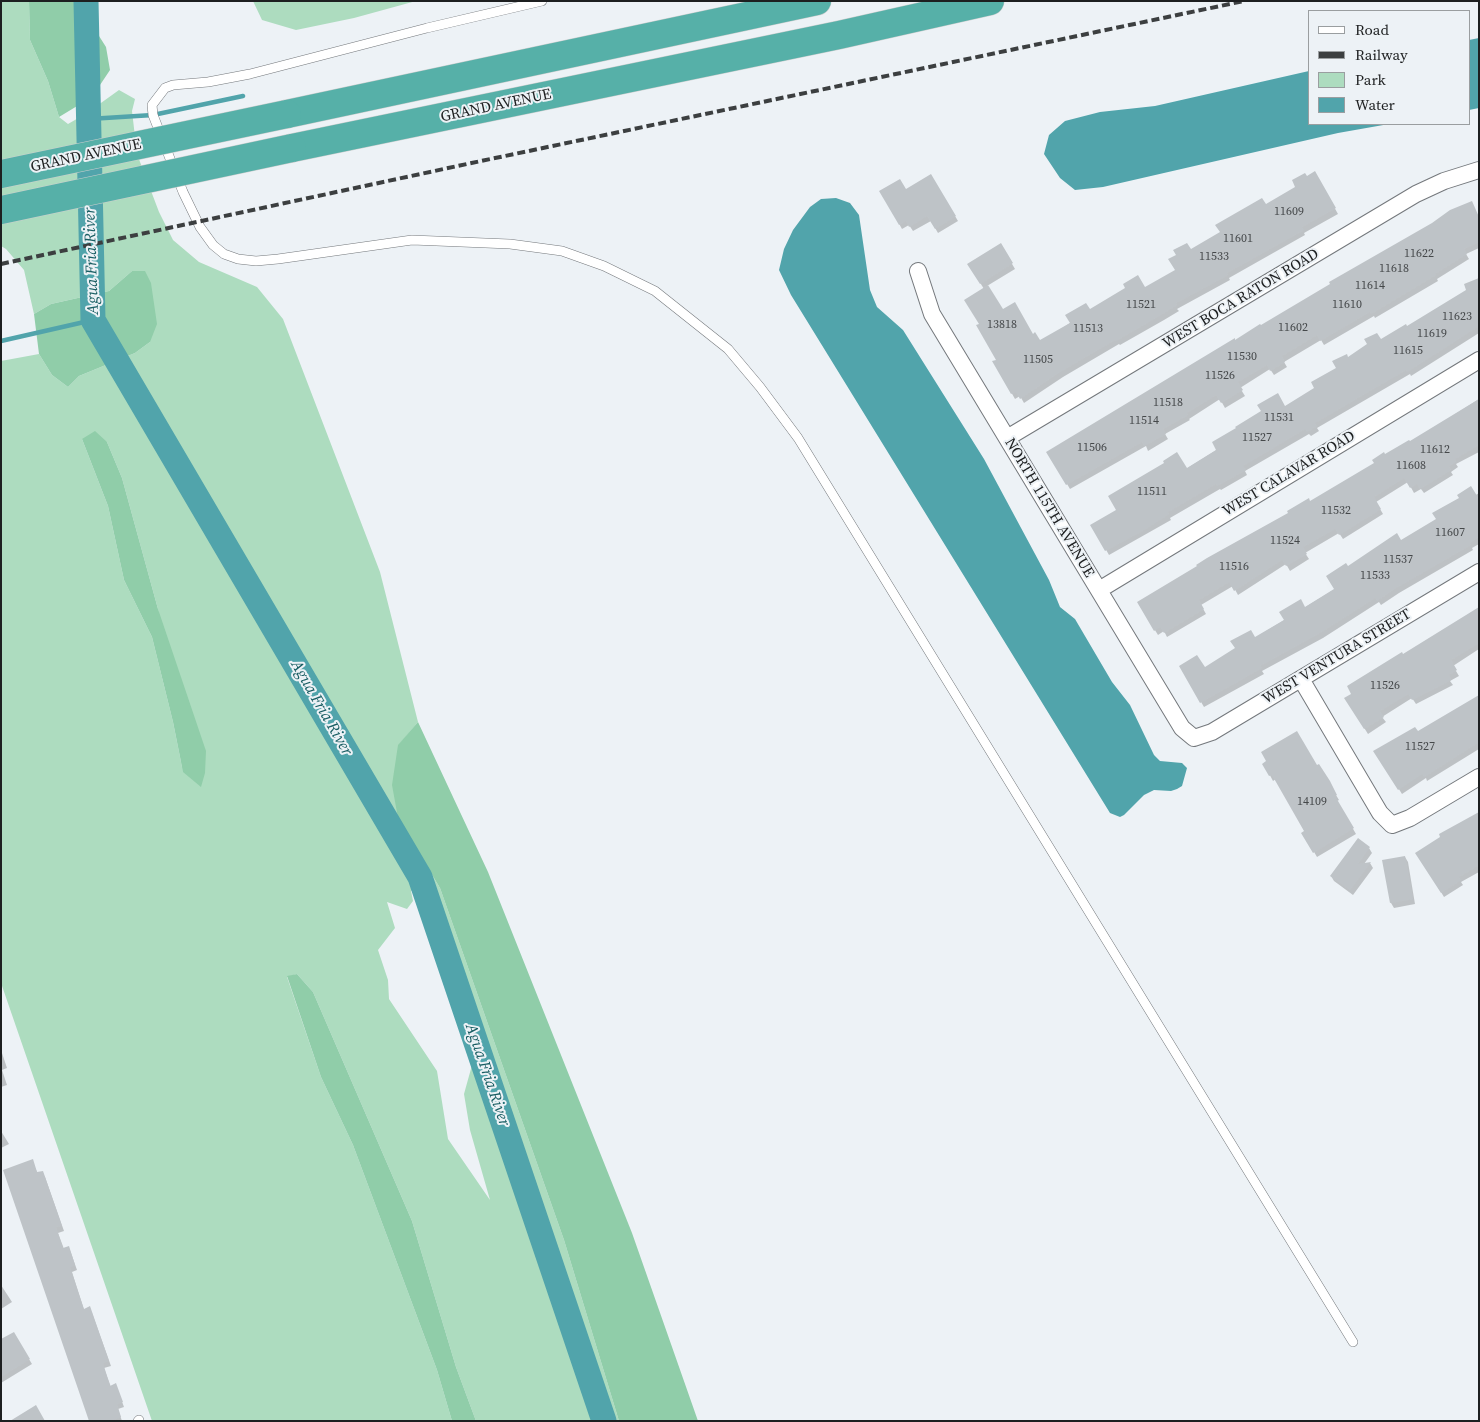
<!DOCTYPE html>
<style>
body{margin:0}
#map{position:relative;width:1480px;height:1422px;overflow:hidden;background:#edf2f6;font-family:"Source Serif 4",serif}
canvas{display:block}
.frame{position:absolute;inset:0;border:2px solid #1d1f20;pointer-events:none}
.legend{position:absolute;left:1308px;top:10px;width:162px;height:115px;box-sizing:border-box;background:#edf2f6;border:1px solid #9a9ea0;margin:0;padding:6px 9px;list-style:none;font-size:15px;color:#1d1f20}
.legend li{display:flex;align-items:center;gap:10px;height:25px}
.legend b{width:25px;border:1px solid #9a9ea0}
</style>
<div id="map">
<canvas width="1480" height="1422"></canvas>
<div class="frame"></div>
<ul class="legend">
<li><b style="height:6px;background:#fff"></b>Road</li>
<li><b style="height:6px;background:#3c3f40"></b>Railway</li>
<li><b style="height:14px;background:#addcbf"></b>Park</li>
<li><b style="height:14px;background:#51a4ab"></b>Water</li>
</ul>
</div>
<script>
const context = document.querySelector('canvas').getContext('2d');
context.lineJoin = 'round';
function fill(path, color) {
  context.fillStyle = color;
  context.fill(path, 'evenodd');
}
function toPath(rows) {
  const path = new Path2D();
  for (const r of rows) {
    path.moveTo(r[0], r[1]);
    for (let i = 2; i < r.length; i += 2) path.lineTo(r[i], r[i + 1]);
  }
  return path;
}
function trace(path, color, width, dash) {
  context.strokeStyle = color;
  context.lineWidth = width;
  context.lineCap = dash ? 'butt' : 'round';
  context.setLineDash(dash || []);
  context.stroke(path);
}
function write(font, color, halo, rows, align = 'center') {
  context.font = font + ' "Source Serif 4",serif';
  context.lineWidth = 4;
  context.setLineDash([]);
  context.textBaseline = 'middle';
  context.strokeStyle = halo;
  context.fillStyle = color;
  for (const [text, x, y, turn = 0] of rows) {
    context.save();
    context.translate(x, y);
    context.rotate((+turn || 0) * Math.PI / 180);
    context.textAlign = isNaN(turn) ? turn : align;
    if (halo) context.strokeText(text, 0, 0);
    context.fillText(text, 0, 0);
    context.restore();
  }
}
fill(toPath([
 [1,1,29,1,30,40,48,81,59,117,68,124,87,113,119,90,135,99,132,111,137,154,159,212,173,240,199,262,257,287,283,319,380,572,418,722,398,746,398,818,440,888,564,1240,619,1421,476,1421,456,1367,412,1221,313,992,297,974,287,977,321,1077,353,1145,437,1370,452,1421,152,1421,1,983,1,361,39,354,52,375,68,387,79,376,135,353,150,342,132,271,109,291,51,304,34,314,24,270,6,249,1,246],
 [82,439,107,442,122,478,158,609,183,772,173,722,152,637,124,580,108,506],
 [429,885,463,980,482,1029,464,1094,470,1130,490,1200,448,1139,437,1071,389,999,388,980,378,950,395,928,387,902,407,909,413,901,411,891],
 [253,1,416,1,354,18,296,30,262,20]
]), '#addcbf');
fill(toPath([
 [29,1,80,1,87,17,106,47,110,70,92,97,59,117,48,81,30,40],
 [132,271,145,271,151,283,157,324,150,342,135,353,79,376,68,387,52,375,39,354,34,314,51,304,109,291],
 [95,431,107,442,122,478,158,609,206,751,205,773,201,787,183,772,173,722,152,637,124,580,108,506,82,439],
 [418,722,488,872,632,1233,698,1421,619,1421,564,1240,440,888,398,818,392,785,398,745],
 [297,974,313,992,412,1221,456,1367,476,1421,452,1421,437,1370,353,1145,321,1077,287,976]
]), '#90cda9');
fill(toPath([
 [1479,38,1479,108,1469,110,1469,40],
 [1309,71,1309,124,1389,124,1338,133,1103,187,1075,190,1060,178,1044,154,1049,135,1065,121,1100,112,1155,106],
 [836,198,850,203,859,215,870,290,877,307,903,330,984,459,1049,580,1060,607,1075,619,1112,682,1130,705,1154,755,1160,761,1182,763,1187,768,1182,786,1177,789,1171,791,1154,790,1144,795,1124,815,1120,817,1110,813,791,295,779,270,784,249,793,230,810,207,821,199]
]), '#51a4ab');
fill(toPath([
 [1315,173,1338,214,1304,233,1305,235,1229,278,1230,280,1177,309,1179,311,1164,320,1120,345,1119,344,1063,377,1024,403,1020,396,1015,399,994,362,997,360,980,324,984,289,969,265,1001,245,1015,269,987,286,1003,311,1040,342,1089,311,1145,289,1176,271,1190,251,1297,188,1307,178],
 [931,176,958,221,938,233,931,221,913,231,909,225,902,229,881,191,906,191],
 [1479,218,1479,248,1466,254,1469,259,1437,279,1438,281,1375,318,1374,316,1324,345,1321,340,1284,362,1287,367,1274,375,1270,369,1240,388,1245,396,1225,408,1220,399,1189,419,1190,420,1165,434,1168,439,1148,451,1146,446,1070,489,1048,452,1260,327],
 [1479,280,1479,333,1411,376,1410,374,1317,428,1319,431,1311,436,1309,434,1245,471,1247,475,1221,490,1220,489,1170,518,1171,520,1109,555,1092,525,1186,469,1316,388,1348,358,1407,328,1468,290],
 [1479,399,1479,440,1476,441,1479,446,1479,452,1456,464,1458,467,1451,472,1453,475,1424,493,1421,489,1414,493,1408,482,1376,502,1383,514,1343,539,1339,533,1305,553,1309,559,1290,571,1286,564,1238,595,1233,586,1201,605,1206,614,1167,637,1164,631,1158,635,1138,603,1375,464,1385,456,1410,443],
 [1479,493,1479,544,1472,548,1473,550,1399,593,1381,605,1379,602,1323,638,1262,671,1264,674,1204,707,1180,666,1204,669,1335,589,1347,568,1401,542],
 [1479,608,1479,649,1453,666,1459,676,1450,681,1453,685,1416,704,1412,698,1382,717,1386,722,1368,734,1346,699,1402,656],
 [1479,699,1479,749,1427,781,1426,778,1402,794,1375,751,1417,733],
 [1264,764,1316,767,1328,782,1339,800,1337,801,1356,834,1317,857,1303,833,1305,832,1276,779,1273,781],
 [1479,813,1479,872,1461,882,1463,885,1444,897,1417,853],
 [1369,848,1372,853,1364,864,1370,863,1373,868,1353,895,1334,881,1331,876],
 [1405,857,1408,862,1415,904,1394,908,1391,903,1384,861],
 [1,1050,7,1068,2,1070,7,1085,1,1087],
 [1,1131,9,1144,1,1148],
 [32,1161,38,1174,42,1172,45,1177,64,1231,58,1233,64,1249,69,1248,71,1253,77,1270,72,1272,84,1310,92,1313,111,1366,104,1368,111,1387,116,1385,124,1407,118,1409,122,1421,90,1421],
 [1,1285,12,1302,1,1309],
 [13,1333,32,1364,1,1383,1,1337,3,1340]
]), '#0003');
trace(toPath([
 [89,119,153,115,243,96],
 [1,341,93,320]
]), '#51a4ab', 4.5);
trace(toPath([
 [86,1,93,320,420,877,604,1421]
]), '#51a4ab', 25);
fill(toPath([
 [1315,171,1336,208,1302,227,1304,230,1227,273,1228,275,1176,303,1177,305,1161,315,1116,341,1115,340,1060,372,1020,399,1016,392,1011,394,992,361,996,360,976,325,979,324,964,300,988,285,1003,309,1015,302,1033,334,1035,332,1040,340,1070,323,1065,315,1086,303,1090,309,1125,288,1123,284,1138,275,1145,287,1175,270,1168,259,1176,255,1173,250,1187,243,1191,249,1220,232,1215,225,1262,198,1266,204,1295,187,1292,180,1305,173,1307,176],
 [931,174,956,216,935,229,927,216,909,227,906,221,899,225,879,191,900,179,906,189],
 [1472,201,1479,217,1479,242,1464,249,1467,254,1435,274,1436,275,1371,314,1370,312,1320,341,1317,335,1282,356,1285,362,1270,371,1267,365,1238,382,1243,390,1221,403,1216,395,1187,413,1188,415,1163,429,1166,434,1144,446,1142,442,1066,485,1046,452,1235,338,1235,340,1260,324,1261,325,1330,284,1329,282,1343,274,1432,223,1450,210],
 [1001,243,1013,263,980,284,967,264],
 [1479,278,1479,326,1407,372,1406,370,1315,423,1317,426,1307,432,1305,429,1243,466,1246,470,1217,486,1216,484,1168,512,1169,514,1144,530,1105,551,1090,525,1116,510,1108,496,1164,463,1163,461,1177,452,1187,468,1216,450,1212,442,1236,428,1235,427,1261,411,1257,405,1278,393,1285,406,1314,388,1311,382,1336,368,1332,361,1347,354,1348,357,1367,344,1364,339,1377,333,1381,339,1406,324,1407,326,1466,290,1464,284],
 [1479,399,1479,445,1455,459,1456,462,1449,466,1451,470,1420,489,1417,484,1410,488,1404,478,1374,497,1381,509,1339,535,1335,529,1303,547,1307,554,1286,566,1282,560,1234,591,1229,582,1199,600,1204,609,1164,633,1160,627,1154,631,1137,602,1197,566,1196,565,1207,558,1288,513,1287,511,1309,498,1310,501,1374,463,1372,460,1384,452,1385,454,1409,440,1410,441],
 [1471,486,1479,499,1479,537,1470,543,1471,545,1396,588,1377,601,1375,598,1320,633,1260,666,1262,668,1200,703,1179,666,1197,655,1205,667,1235,648,1230,641,1251,630,1255,637,1284,620,1279,612,1301,599,1305,607,1334,589,1326,576,1346,563,1348,566,1397,533,1401,540,1436,519,1432,513,1459,498,1457,495],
 [1479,607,1479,643,1451,660,1457,670,1449,675,1451,680,1412,700,1408,694,1380,711,1384,717,1364,729,1344,698,1351,694,1347,686,1402,652,1403,654],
 [1479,695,1479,742,1424,777,1422,774,1398,790,1373,751,1415,727,1418,731],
 [1297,731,1317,765,1319,764,1330,781,1337,795,1335,796,1354,828,1313,853,1301,833,1304,831,1272,775,1269,776,1262,764,1266,761,1261,752],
 [1479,812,1479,865,1459,877,1461,880,1441,893,1415,853,1440,837,1439,834],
 [1358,838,1370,847,1358,864,1371,862,1350,890,1330,876],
 [1405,856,1413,899,1390,903,1382,860],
 [33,1159,37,1172,43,1171,62,1226,56,1227,63,1248,69,1246,75,1265,70,1267,84,1309,90,1306,109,1361,103,1363,110,1386,116,1383,123,1402,117,1404,121,1417,110,1421,89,1421,3,1170],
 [14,1332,30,1359,1,1377,1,1339],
 [36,1405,45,1421,10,1421]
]), '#bec3c7');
const service = toPath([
 [542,1,427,28,250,74,208,82,173,85,165,88,152,105,153,115,183,192,200,227,213,245,224,254,238,259,256,261,278,259,412,240,510,244,562,251,604,266,655,291,728,349,760,387,798,438,1353,1342],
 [138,1421,139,1420]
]);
const minor = toPath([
 [918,271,932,314,1182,728,1194,738,1212,732,1479,572],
 [1007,438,1416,194,1444,181,1479,170],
 [1099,590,1479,360],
 [1301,679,1380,813,1392,825,1410,818,1479,777]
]);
const trunk = toPath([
 [287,114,817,1],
 [292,148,839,35,990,1]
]);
trace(service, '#74787c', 10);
trace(minor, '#74787c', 18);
trace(trunk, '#cdcece', 29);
trace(service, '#fff', 9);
trace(minor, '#fff', 16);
trace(trunk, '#56b0a8', 28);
trace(toPath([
 [1,264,481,161,1244,1]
]), '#3c3f40', 4, [8, 4]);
const trunkBridge = toPath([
 [1,174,287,114],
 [1,210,292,148]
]);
trace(trunkBridge, '#cdcece', 29, []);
trace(trunkBridge, '#56b0a8', 28);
write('12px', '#45484a', null, [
 ["11609",1289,212],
 ["11601",1238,239],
 ["11622",1419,254],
 ["11533",1214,257],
 ["11618",1394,269],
 ["11614",1370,286],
 ["11521",1141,305],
 ["11610",1347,305],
 ["11623",1457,317],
 ["13818",1002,325],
 ["11602",1293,328],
 ["11513",1088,329],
 ["11619",1432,334],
 ["11615",1408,351],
 ["11530",1242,357],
 ["11505",1038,360],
 ["11526",1220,376],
 ["11518",1168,403],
 ["11531",1279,418],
 ["11514",1144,421],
 ["11527",1257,438],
 ["11506",1092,448],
 ["11612",1435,450],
 ["11608",1411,466],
 ["11511",1152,492],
 ["11532",1336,511],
 ["11607",1450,533],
 ["11524",1285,541],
 ["11537",1398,560],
 ["11516",1234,567],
 ["11533",1375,576],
 ["11526",1385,686],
 ["11527",1420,747],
 ["14109",1312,802]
]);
write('15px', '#1d1f20', '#edf2f6', [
 ["GRAND AVENUE",496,106,-12],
 ["GRAND AVENUE",86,156,-12],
 ["WEST BOCA RATON ROAD",1241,299,-31],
 ["WEST CALAVAR ROAD",1289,474,-31],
 ["NORTH 115TH AVENUE",1049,508,59],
 ["WEST VENTURA STREET",1337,657,-31]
]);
write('italic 16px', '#195e63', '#edf2f6', [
 ["Agua Fria River",92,261,-92],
 ["Agua Fria River",321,708,60],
 ["Agua Fria River",487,1075,71]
]);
</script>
